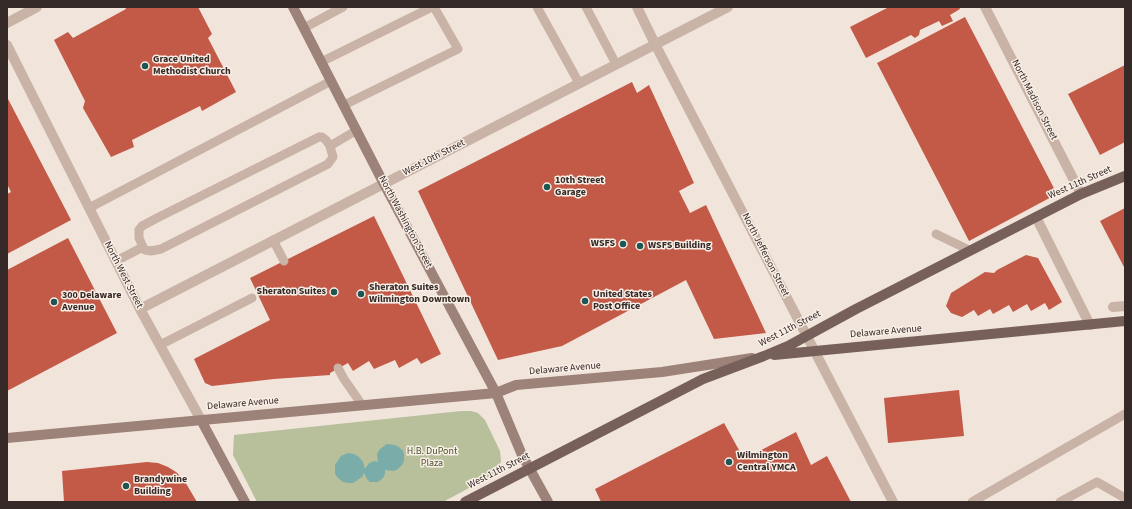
<!DOCTYPE html>
<style>
body{margin:0}
#map{position:relative;width:1132px;height:509px;overflow:hidden;background:#f1e4db;font-family:"Source Sans 3",sans-serif}
canvas{display:block}
.frame{position:absolute;inset:0;border:8px solid #352a27;pointer-events:none}
</style>
<div id="map">
<canvas width="1132" height="509"></canvas>
<div class="frame"></div>
</div>
<script>
const context = document.querySelector('canvas').getContext('2d');
context.lineJoin = 'round';
function fill(path, color) {
  context.fillStyle = color;
  context.fill(path, 'evenodd');
}
function toPath(rows) {
  const path = new Path2D();
  for (const r of rows) {
    path.moveTo(r[0], r[1]);
    for (let i = 2; i < r.length; i += 2) path.lineTo(r[i], r[i + 1]);
  }
  return path;
}
function trace(path, color, width, dash) {
  context.strokeStyle = color;
  context.lineWidth = width;
  context.lineCap = dash ? 'butt' : 'round';
  context.setLineDash(dash || []);
  context.stroke(path);
}
function write(font, color, halo, rows, align = 'center') {
  context.font = font + ' "Source Sans 3",sans-serif';
  context.lineWidth = 3;
  context.setLineDash([]);
  context.textBaseline = 'middle';
  context.strokeStyle = halo;
  context.fillStyle = color;
  for (const [text, x, y, turn = 0] of rows) {
    context.save();
    context.translate(x, y);
    context.rotate((+turn || 0) * Math.PI / 180);
    context.textAlign = isNaN(turn) ? turn : align;
    if (halo) context.strokeText(text, 0, 0);
    context.fillText(text, 0, 0);
    context.restore();
  }
}
fill(toPath([
 [461,411,471,411,478,413,485,420,500,451,501,461,499,468,493,475,443,502,257,502,233,455,234,435]
]), '#b7c09b');
fill(toPath([
 [387,444,395,445,399,447,403,451,404,454,404,461,402,465,398,469,394,471,385,470,385,474,383,478,378,482,370,482,367,479,364,473,362,477,353,483,348,483,343,482,338,478,335,474,335,465,341,456,348,453,354,454,359,457,363,462,365,469,369,463,374,461,378,462,377,454,380,449]
]), '#7aadaa');
fill(toPath([
 [125,7,198,7,212,34,208,38,236,92,202,111,200,106,132,140,134,147,111,157,83,108,85,101,54,40,68,32,73,38,126,9],
 [889,7,959,7,960,9,950,15,953,21,942,26,939,21,920,30,919,35,915,38,911,35,866,58,850,27],
 [965,17,1057,194,969,241,877,63],
 [1125,65,1125,142,1100,155,1068,94],
 [632,82,637,93,649,85,694,183,679,191,690,213,706,205,766,333,714,339,686,280,562,346,498,360,418,191],
 [7,97,71,220,7,254,7,194,11,192,8,186,7,186],
 [1125,208,1125,269,1100,221],
 [374,216,441,354,421,364,417,358,399,368,395,360,374,369,369,361,353,371,348,363,330,373,330,375,274,379,212,386,205,383,194,359,270,320,250,278],
 [68,238,117,333,7,391,7,270],
 [1026,255,1038,258,1062,302,1049,310,1045,303,1031,311,1027,304,1013,312,1009,305,993,314,990,309,978,316,974,310,962,317,951,313,946,306,951,293,985,272,994,273,997,270],
 [959,390,964,436,888,443,884,398],
 [724,423,744,459,796,432,811,465,827,456,851,502,601,502,595,489],
 [147,462,158,463,168,467,176,472,184,480,197,502,64,502,62,471]
]), '#c35947');
trace(toPath([
 [537,7,579,83],
 [586,7,616,64],
 [304,28,343,7],
 [321,62,432,7],
 [344,105,458,49,434,7],
 [319,137,322,137,326,140,330,146,333,157,328,164,161,249,151,251,145,250,143,247,139,238,139,230,142,226,157,218,319,137],
 [330,146,357,130],
 [89,208,331,81],
 [936,234,969,250],
 [273,240,284,261],
 [116,261,143,247],
 [160,345,252,298],
 [338,368,344,379,362,405],
 [972,502,1125,414],
 [1060,502,1097,482,1125,498]
]), '#c9b3a7', 9);
trace(toPath([
 [1113,307,1125,306]
]), '#c9b3a7', 10);
trace(toPath([
 [637,7,655,44],
 [985,7,1081,194],
 [7,23,37,7],
 [7,45,140,309,201,420],
 [1036,217,1090,325],
 [140,309,728,7]
]), '#c9b3a7', 10);
trace(toPath([
 [655,44,893,502]
]), '#c9b3a7', 10);
trace(toPath([
 [293,7,384,184,496,393,522,455,548,502],
 [201,420,245,502],
 [7,438,496,393,516,385,662,372,752,358]
]), '#9c8278', 10);
trace(toPath([
 [774,355,1125,321],
 [465,502,703,379,764,356,790,345,856,309,1081,194,1125,176]
]), '#776059', 10);
for (const [x, y, r, color] of [
 [145,66,4,"#1e5654"],
 [547,187,4,"#1e5654"],
 [623,244,4,"#1e5654"],
 [640,246,4,"#1e5654"],
 [334,292,4,"#1e5654"],
 [361,294,4,"#1e5654"],
 [585,301,4,"#1e5654"],
 [54,302,4,"#1e5654"],
 [729,462,4,"#1e5654"],
 [126,486,4,"#1e5654"]
]) {
  const dot = new Path2D();
  dot.arc(x, y, r, 0, 2 * Math.PI);
  context.fillStyle = color;
  context.fill(dot);
  trace(dot, '#f9efe7', 1.5);
}
write('bold 10px', '#352a27', '#f9efe7', [
 ["Grace United",153,60],
 ["Methodist Church",153,72],
 ["10th Street",555,181],
 ["Garage",555,193],
 ["WSFS",615,244,"right"],
 ["WSFS Building",648,246],
 ["Sheraton Suites",369,288],
 ["Wilmington Downtown",369,300],
 ["Sheraton Suites",326,292,"right"],
 ["United States",593,295],
 ["Post Office",593,307],
 ["300 Delaware",62,296],
 ["Avenue",62,308],
 ["Wilmington",737,456],
 ["Central YMCA",737,468],
 ["Brandywine",134,480],
 ["Building",134,492]
], 'left');
write('10px', '#352a27', '#f9efe7', [
 ["North Madison Street",1034,100,63],
 ["West 10th Street",434,158,-27],
 ["West 11th Street",1080,183,-24],
 ["North Washington Street",405,222,62],
 ["North Jefferson Street",765,255,63],
 ["North West Street",123,275,63],
 ["West 11th Street",790,329,-27],
 ["Delaware Avenue",886,332,-5],
 ["Delaware Avenue",565,369,-5],
 ["Delaware Avenue",243,404,-5],
 ["West 11th Street",499,471,-27]
]);
write('10px', '#48532c', '#f9efe7', [
 ["H.B. DuPont",432,452],
 ["Plaza",432,464]
]);
</script>
